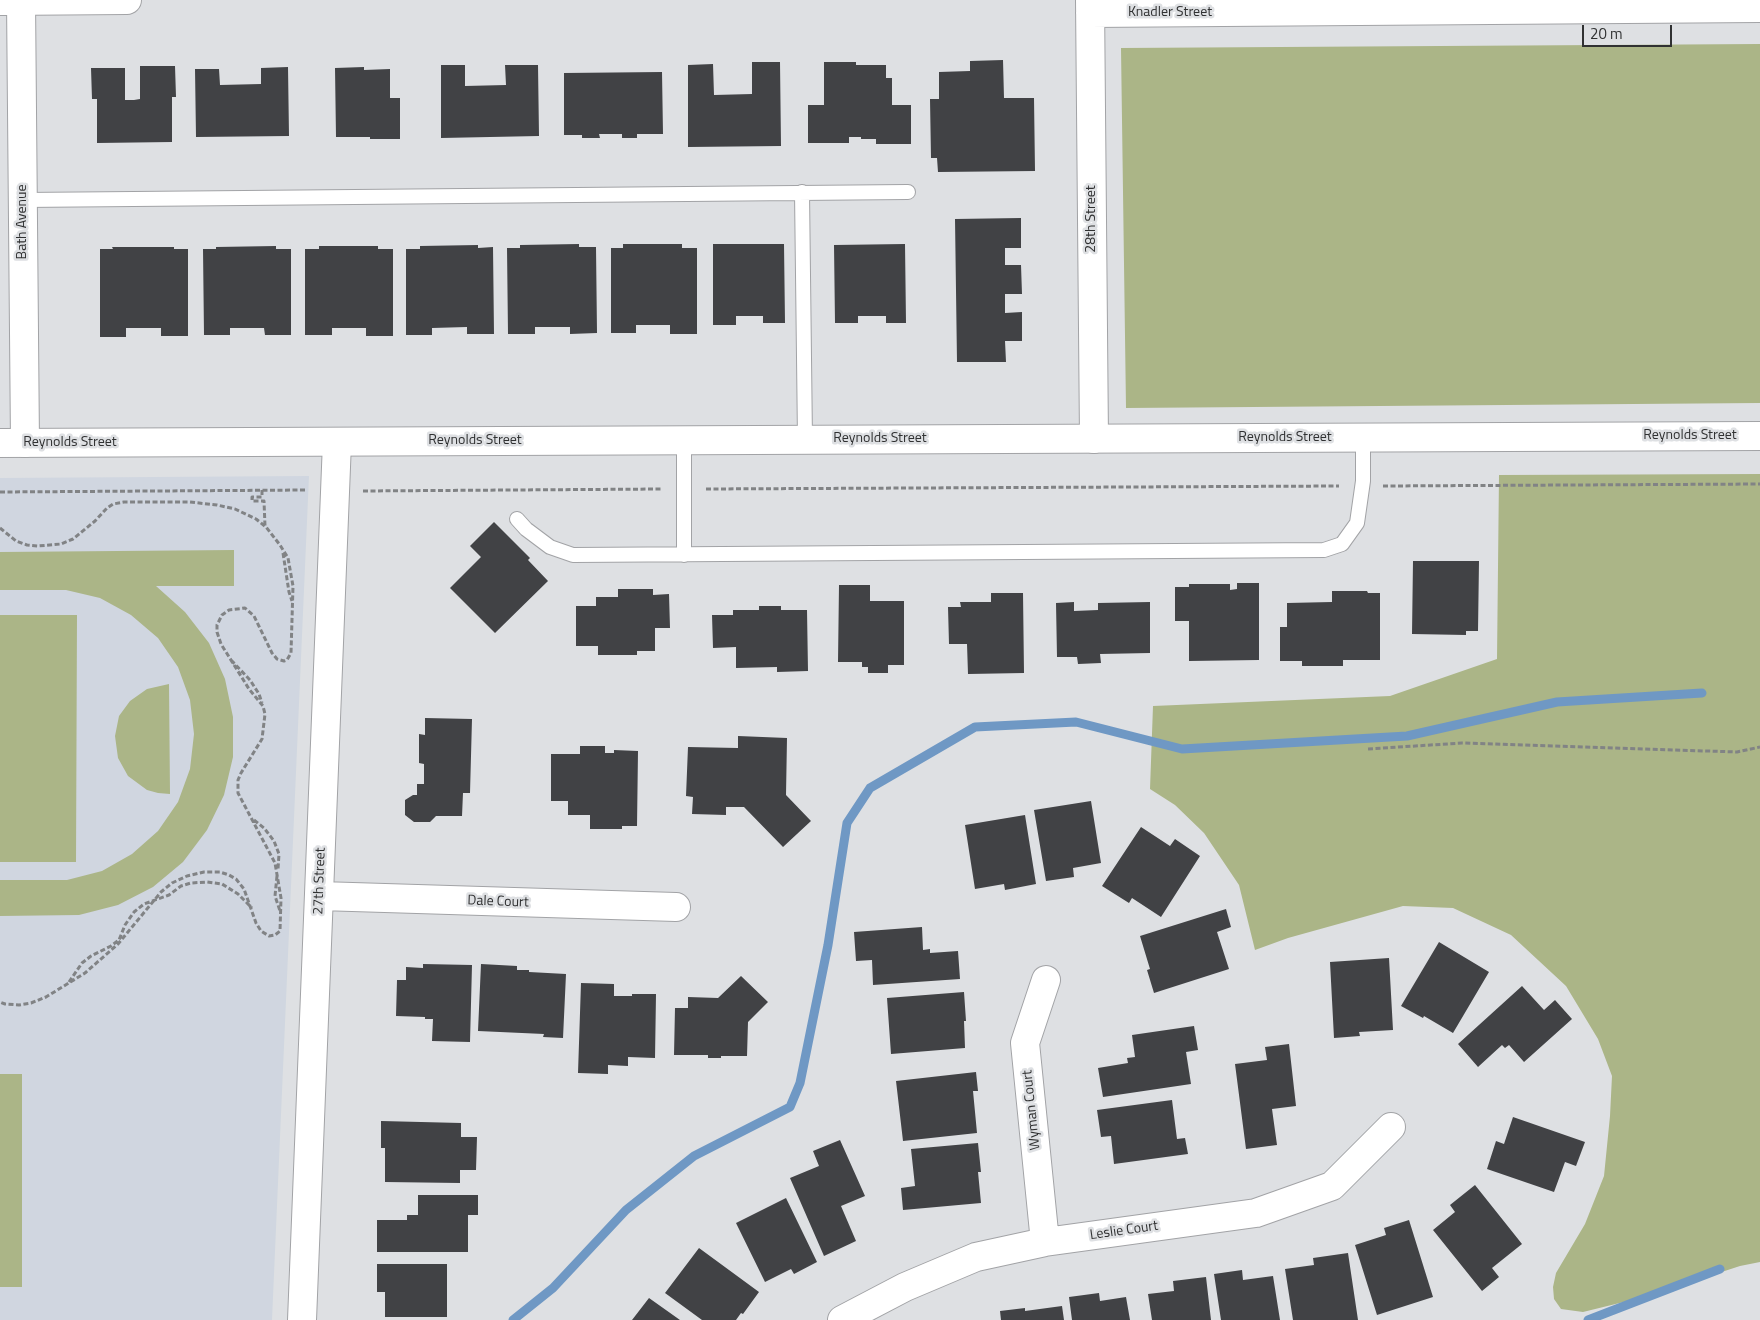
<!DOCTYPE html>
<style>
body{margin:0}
#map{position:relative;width:1760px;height:1320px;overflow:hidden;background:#dee0e3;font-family:"Titillium Web",sans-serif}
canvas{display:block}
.scale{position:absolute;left:1582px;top:25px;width:90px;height:22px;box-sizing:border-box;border:2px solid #303132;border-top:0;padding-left:6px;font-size:15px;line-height:18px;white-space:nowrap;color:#303132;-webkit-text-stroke:4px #dee0e3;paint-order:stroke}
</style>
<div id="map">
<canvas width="1760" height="1320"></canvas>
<div class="scale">20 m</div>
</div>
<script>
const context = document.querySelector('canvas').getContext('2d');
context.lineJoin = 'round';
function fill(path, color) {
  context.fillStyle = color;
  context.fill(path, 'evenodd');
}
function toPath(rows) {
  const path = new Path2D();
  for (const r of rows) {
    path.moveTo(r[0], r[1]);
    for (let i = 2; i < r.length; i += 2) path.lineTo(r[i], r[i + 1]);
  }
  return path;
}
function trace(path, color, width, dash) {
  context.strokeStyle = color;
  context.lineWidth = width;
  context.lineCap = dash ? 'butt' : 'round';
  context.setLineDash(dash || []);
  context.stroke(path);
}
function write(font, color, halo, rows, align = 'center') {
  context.font = font + ' "Titillium Web",sans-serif';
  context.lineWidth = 5;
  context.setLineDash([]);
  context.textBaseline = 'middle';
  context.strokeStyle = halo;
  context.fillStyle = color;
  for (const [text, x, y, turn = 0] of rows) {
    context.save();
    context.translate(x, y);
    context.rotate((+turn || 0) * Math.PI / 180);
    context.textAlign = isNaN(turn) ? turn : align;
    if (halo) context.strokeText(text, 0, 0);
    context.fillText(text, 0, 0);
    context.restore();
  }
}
fill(toPath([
 [309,476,272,1320,0,1320,0,478]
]), '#d0d6e0');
fill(toPath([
 [1760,44,1760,403,1126,408,1121,48],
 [1760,474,1760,1262,1740,1266,1648,1296,1583,1312,1561,1309,1554,1299,1553,1287,1556,1273,1585,1224,1604,1176,1610,1116,1612,1076,1598,1039,1566,986,1511,935,1453,908,1403,906,1288,938,1255,950,1239,885,1204,833,1175,805,1150,789,1153,706,1390,696,1497,659,1499,475],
 [234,550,234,586,156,586,185,612,209,643,225,679,233,717,233,757,224,795,207,830,183,862,153,887,118,905,79,915,0,916,0,880,67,880,102,871,132,854,158,831,178,802,190,769,194,734,190,700,178,667,158,638,131,615,100,598,66,590,0,590,0,552],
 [0,615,77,615,76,862,0,862],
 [169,684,170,794,158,793,147,790,128,776,118,758,115,736,119,716,130,701,147,689],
 [0,1074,22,1074,22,1287,0,1287]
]), '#abb587');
trace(toPath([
 [513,1320,553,1288,626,1210,694,1156,790,1107,800,1083,828,945,847,823,870,788,975,727,1076,722,1182,749,1407,736,1557,702,1702,693],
 [1588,1320,1720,1269]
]), '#6f98c4', 9);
fill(toPath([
 [1003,60,1004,98,1034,98,1035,171,938,172,937,158,931,158,930,99,939,99,939,72,970,71,970,61],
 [752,62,780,62,781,146,688,147,688,65,713,64,714,95,752,94],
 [824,62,856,62,856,65,886,65,886,78,892,78,892,105,911,105,911,144,876,144,876,139,861,139,861,137,849,137,849,143,808,143,808,105,824,105],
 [441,65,465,65,465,86,506,85,505,65,538,65,539,136,441,138],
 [140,66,175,66,176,97,172,97,172,142,97,143,97,99,92,99,91,68,125,68,125,100,134,100,140,99],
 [288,67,289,136,196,137,195,69,219,69,220,85,261,84,261,68],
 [364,67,364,70,390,69,390,98,400,98,400,139,370,139,370,137,336,137,335,68],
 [662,72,663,134,637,134,637,138,622,138,622,134,599,134,600,138,582,138,582,135,564,135,564,73],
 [1021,218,1021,248,1005,248,1005,265,1021,265,1022,294,1005,294,1005,313,1022,312,1022,341,1005,341,1006,362,957,362,955,219],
 [579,244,579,247,596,247,597,333,570,334,570,327,535,327,535,334,508,334,507,248,520,248,520,245],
 [623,244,682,244,682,248,697,248,697,334,670,334,670,325,636,325,636,333,611,333,611,248,623,248],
 [713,244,784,244,785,323,763,323,763,316,736,316,736,325,713,325],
 [905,244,906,323,886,323,886,316,858,316,858,323,835,323,834,245],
 [478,245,478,248,493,247,494,334,467,334,467,327,432,328,432,335,406,335,406,249,420,249,420,246],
 [276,246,276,249,291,249,291,335,265,335,264,328,230,328,230,335,204,335,203,249,216,249,216,247],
 [319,246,378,246,378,249,393,249,393,336,366,336,366,328,332,328,332,335,305,335,305,249,319,249],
 [112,247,174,247,174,249,188,249,188,336,161,336,161,328,126,328,126,337,100,337,100,249,113,249],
 [494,522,530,558,528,560,548,581,495,633,450,588,481,557,470,546],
 [1413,561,1479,561,1478,631,1466,631,1466,635,1412,634],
 [1237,583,1259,583,1259,660,1189,661,1189,621,1175,621,1175,587,1189,587,1189,584,1230,584,1230,590,1237,589],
 [839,585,870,585,870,601,904,601,904,665,888,665,888,673,868,673,868,667,862,667,862,662,838,662],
 [618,589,653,589,653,595,669,594,670,628,655,628,655,651,637,651,637,655,598,655,598,646,576,646,576,606,596,606,596,597,618,597],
 [1332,591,1367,591,1368,593,1380,593,1380,660,1343,660,1343,666,1302,666,1302,661,1280,661,1280,627,1287,627,1287,603,1332,602],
 [991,593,1023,593,1024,673,968,674,967,644,949,644,948,607,961,607,960,602,991,602],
 [1074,602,1074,611,1098,610,1098,603,1150,602,1150,653,1100,654,1101,663,1078,664,1077,657,1057,657,1056,603],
 [759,606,781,606,781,610,807,610,808,671,777,672,777,667,736,668,736,647,713,648,712,615,733,615,733,610,759,610],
 [425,718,472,719,470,793,463,793,462,816,436,816,430,822,414,822,405,815,405,800,413,795,417,795,417,784,424,784,424,764,419,763,419,734,425,735],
 [738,736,787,738,786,795,811,821,783,847,744,807,726,807,726,815,692,814,693,797,686,796,688,747,738,748],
 [580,746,605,746,605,753,614,753,614,750,638,751,637,826,622,826,622,829,590,829,590,815,568,815,568,801,551,801,551,754,580,754],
 [1091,801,1101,863,1073,868,1074,877,1046,881,1034,810],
 [1025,815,1036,884,1005,890,1004,884,975,889,965,825],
 [1141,827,1170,846,1175,839,1200,856,1161,917,1132,898,1129,903,1102,886],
 [1226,909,1231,927,1217,932,1229,969,1154,993,1147,970,1150,969,1140,936],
 [922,927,923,950,930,949,930,953,958,951,960,979,873,985,872,960,856,961,854,932],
 [1439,942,1489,972,1453,1033,1424,1016,1423,1018,1401,1006],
 [1389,958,1393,1030,1359,1032,1360,1036,1334,1038,1330,962],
 [423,964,472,965,470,1042,432,1041,433,1019,425,1019,425,1017,396,1016,397,980,406,980,406,967,423,968],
 [481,964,517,966,517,970,529,970,529,972,566,974,563,1038,543,1037,544,1034,478,1031],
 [741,976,768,1002,748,1022,747,1056,721,1056,721,1058,708,1058,708,1055,674,1055,675,1008,688,1008,688,997,718,998],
 [581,983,614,984,614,996,632,996,632,994,656,994,655,1058,628,1057,628,1066,608,1065,608,1074,578,1073],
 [1522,986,1544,1010,1555,1000,1572,1019,1524,1062,1509,1045,1505,1048,1502,1045,1478,1067,1458,1044],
 [964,992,966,1021,964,1021,965,1048,891,1054,887,998],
 [1194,1026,1198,1050,1186,1052,1191,1084,1103,1097,1098,1068,1128,1063,1127,1058,1135,1057,1132,1035],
 [1289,1044,1296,1106,1272,1109,1277,1145,1246,1149,1235,1064,1267,1060,1265,1047],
 [976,1072,978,1091,973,1091,977,1133,903,1141,896,1081],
 [1172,1100,1177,1139,1185,1138,1188,1154,1114,1164,1111,1136,1101,1137,1097,1110],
 [1513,1117,1585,1142,1576,1166,1565,1162,1554,1192,1487,1169,1496,1141,1504,1144],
 [381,1121,461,1123,461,1137,477,1137,476,1170,460,1170,460,1183,385,1182,385,1148,381,1148],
 [840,1140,865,1196,841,1206,856,1241,824,1256,790,1178,819,1166,813,1151],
 [978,1143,981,1172,978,1172,981,1203,903,1210,901,1188,915,1186,911,1149],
 [1475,1185,1522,1244,1492,1268,1499,1277,1482,1291,1433,1230,1455,1212,1450,1205],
 [418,1195,478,1195,478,1215,468,1215,468,1252,377,1252,377,1220,407,1220,407,1215,418,1215],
 [786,1198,817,1262,794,1274,791,1269,765,1282,736,1223],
 [1409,1220,1433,1297,1377,1315,1355,1245,1386,1235,1384,1228],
 [699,1248,759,1292,743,1314,741,1313,736,1320,702,1320,665,1293],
 [1348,1253,1358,1320,1293,1320,1285,1269,1314,1265,1313,1258],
 [377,1264,447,1264,447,1317,385,1317,385,1292,377,1292],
 [1242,1270,1243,1280,1273,1276,1280,1320,1221,1320,1214,1274],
 [1206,1277,1211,1320,1152,1320,1148,1294,1174,1291,1173,1281],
 [1099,1293,1100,1301,1126,1297,1130,1320,1072,1320,1069,1297],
 [649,1298,680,1320,632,1320],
 [1062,1306,1064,1320,1001,1320,1000,1311,1025,1308,1025,1311]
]), '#414245');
const lane = toPath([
 [802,192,805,440],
 [23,200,908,192],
 [684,440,684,555],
 [517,519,526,529,550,547,573,555,1324,550,1342,544,1357,523,1363,481,1363,438]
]);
const street = toPath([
 [21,0,25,443],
 [1090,0,1094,439],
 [0,1,127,0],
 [1090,13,1760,8],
 [320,896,676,907],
 [1045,1242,1025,1043,1046,980],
 [302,1320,337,442],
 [842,1320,905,1287,976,1257,1045,1242,1256,1213,1332,1186,1391,1127]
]);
const secondary = toPath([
 [0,443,1760,436]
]);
trace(lane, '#a2a3a6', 16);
trace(street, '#a2a3a6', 30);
trace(secondary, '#a2a3a6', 30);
trace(toPath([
 [1383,486,1760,484],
 [706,489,1339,486],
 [262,490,262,497,252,497,252,501,264,501,265,526],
 [363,491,662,489],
 [0,492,307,490],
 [0,528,16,541,27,545,38,546,61,544,73,539,95,521,107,508,113,504,124,502,190,502,217,505,235,509,256,519,266,527,280,545,288,558,293,586,291,653,287,660,284,661,277,659,272,653,254,616,245,608,229,610,222,615,217,625,217,632,221,644,249,689,263,706,265,714,262,739,241,773,238,780,238,793,275,863,281,898,280,931,275,935,269,936,261,931,256,923,244,889,236,879,229,875,220,872,204,872,187,876,172,883,161,892,118,944,85,973,46,997,31,1003,19,1005,5,1004,0,1002],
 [283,553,289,592,292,601],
 [231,660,250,680,259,694,262,703],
 [1368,749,1462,743,1737,752,1760,747],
 [254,820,264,828,274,841,279,854,278,869],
 [277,876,275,896,280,911],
 [69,982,82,963,91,956,111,946,119,940,125,925,134,912,144,904,169,895,181,886,191,883,207,882,222,884,238,894,252,908]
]), '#818385', 3, [5, 2.5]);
trace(lane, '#fff', 14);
trace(street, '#fff', 28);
trace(secondary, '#fff', 28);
write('14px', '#303132', '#dee0e3', [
 ["Knadler Street",1170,13],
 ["28th Street",1092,219,-90],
 ["Bath Avenue",23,222,-90],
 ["Reynolds Street",1690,436],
 ["Reynolds Street",1285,438],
 ["Reynolds Street",880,439],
 ["Reynolds Street",475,441],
 ["Reynolds Street",70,443],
 ["27th Street",320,881,-88],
 ["Dale Court",498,902,2],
 ["Wyman Court",1032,1110,-96],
 ["Leslie Court",1124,1231,-8]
]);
</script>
